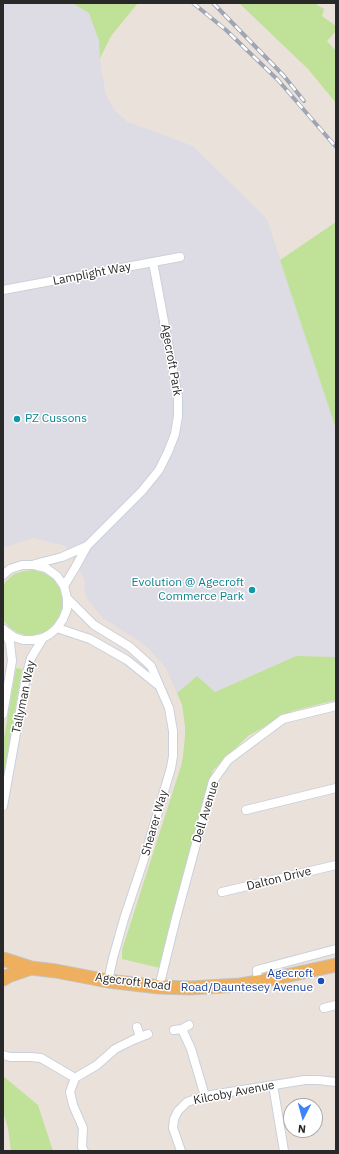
<!DOCTYPE html>
<style>
body{margin:0}
#map{position:relative;width:339px;height:1154px;overflow:hidden;background:#ebe1db;font-family:"IBM Plex Sans",sans-serif}
canvas{display:block}
.frame{position:absolute;inset:0;border:4px solid #292929;pointer-events:none}
.north{position:absolute;left:283px;top:1098px;width:40px;height:40px;box-sizing:border-box;background:#fff;border:1px solid #a9a9a9;border-radius:50%;rotate:186deg;font-size:11px;font-weight:700;line-height:16px;text-align:center;color:#292929}
.north::after{content:'';display:block;margin:auto;width:14px;height:18px;background:#3d84f7;clip-path:polygon(50% 0,100% 100%,50% 72%,0 100%)}
</style>
<div id="map">
<canvas width="339" height="1154"></canvas>
<div class="frame"></div>
<div class="north">N</div>
</div>
<script>
const context = document.querySelector('canvas').getContext('2d');
context.lineJoin = 'round';
function fill(path, color) {
  context.fillStyle = color;
  context.fill(path, 'evenodd');
}
function toPath(rows) {
  const path = new Path2D();
  for (const r of rows) {
    path.moveTo(r[0], r[1]);
    for (let i = 2; i < r.length; i += 2) path.lineTo(r[i], r[i + 1]);
  }
  return path;
}
function trace(path, color, width, dash) {
  context.strokeStyle = color;
  context.lineWidth = width;
  context.lineCap = dash ? 'butt' : 'round';
  context.setLineDash(dash || []);
  context.stroke(path);
}
function write(font, color, halo, rows, align = 'center') {
  context.font = font + ' "IBM Plex Sans",sans-serif';
  context.lineWidth = 3;
  context.setLineDash([]);
  context.textBaseline = 'middle';
  context.strokeStyle = halo;
  context.fillStyle = color;
  for (const [text, x, y, turn = 0] of rows) {
    context.save();
    context.translate(x, y);
    context.rotate((+turn || 0) * Math.PI / 180);
    context.textAlign = isNaN(turn) ? turn : align;
    if (halo) context.strokeText(text, 0, 0);
    context.fillText(text, 0, 0);
    context.restore();
  }
}
fill(toPath([
 [3,3,72,3,89,12,99,41,101,68,106,95,115,111,128,122,193,146,267,219,336,429,336,657,296,656,214,692,197,676,177,693,165,667,145,645,103,618,88,600,84,591,85,581,66,546,33,538,3,548]
]), '#dddce4');
fill(toPath([
 [72,3,138,3,111,36,100,58,99,41,89,13],
 [239,3,314,3,324,9,322,16,336,26,336,31,327,41,336,51,336,103,308,69],
 [336,222,336,429,280,260],
 [34,570,44,573,52,578,58,585,62,592,63,599,63,608,60,617,55,625,49,630,42,633,35,635,26,635,18,633,10,628,3,620,3,586,6,581,14,574,24,571],
 [296,656,336,657,336,700,292,711,248,736,213,770,160,968,122,959,122,950,181,766,183,756,185,736,185,726,182,705,177,693,197,676,215,692],
 [16,668,22,669,3,781,3,744],
 [3,1076,38,1105,53,1151,11,1151,8,1128,3,1112]
]), '#bfe198');
const street = toPath([
 [3,290,180,257],
 [35,564,62,557,87,546],
 [3,575,10,569,22,565,34,565,46,568,57,576,64,586,67,598,67,609,63,619,57,628,50,634,43,638,33,640,23,640,14,637,3,629],
 [64,586,75,568,87,546,142,491,159,470,168,452,175,434,178,416,178,397,153,262],
 [67,598,94,625,130,647,151,666,169,708,173,731,173,756,171,768,143,862,124,919,113,958,108,981],
 [57,628,90,639,127,660,158,685],
 [3,714,12,661,10,643,5,632],
 [3,806,26,677,31,658,43,638],
 [246,810,336,788],
 [222,892,336,865],
 [258,982,257,970,336,949],
 [159,987,175,922,213,781,228,760,283,719,336,706],
 [324,1008,336,1005],
 [137,1027,140,1037],
 [182,1029,191,1049,205,1096],
 [174,1030,182,1029,189,1025],
 [3,1055,10,1057,31,1057,41,1058,75,1078,70,1092,73,1105,83,1128,82,1147,84,1151],
 [75,1078,97,1065,115,1049,133,1040,148,1034],
 [273,1085,284,1151],
 [181,1151,173,1128,174,1119,178,1111,187,1102,205,1096,305,1080,318,1080,336,1082]
]);
const primary = toPath([
 [3,959,31,968,56,971,108,981,159,987,190,988,240,985,258,982,336,965],
 [3,979,8,976,31,968]
]);
trace(street, '#cad0db', 10);
trace(primary, '#c3c3c3', 15);
trace(street, '#fff', 8);
trace(primary, '#eeb05e', 13);
const rail = toPath([
 [193,3,226,30,278,80,336,147],
 [213,3,284,76,304,101]
]);
trace(rail, '#9ea5b3', 4);
trace(rail, '#fff', 2.5, [8]);
for (const [x, y, r, color] of [
 [17,419,4,"#0f9aa8"],
 [252,590,4,"#0f9aa8"],
 [321,981,4,"#1a4fb4"]
]) {
  const dot = new Path2D();
  dot.arc(x, y, r, 0, 2 * Math.PI);
  context.fillStyle = color;
  context.fill(dot);
  trace(dot, '#fff', 1.5);
}
write('12px', '#292929', '#fff', [
 ["Lamplight Way",92,274,-11],
 ["Agecroft Park",171,360,80],
 ["Tallyman Way",24,697,-78],
 ["Dell Avenue",206,812,-73],
 ["Shearer Way",155,823,-74],
 ["Dalton Drive",279,879,-14],
 ["Agecroft Road",133,982,7],
 ["Kilcoby Avenue",234,1093,-11]
]);
write('12px', '#0d838f', '#fff', [
 ["PZ Cussons",25,419],
 ["Evolution @ Agecroft",244,583,"right"],
 ["Commerce Park",244,597,"right"]
], 'left');
write('12px', '#164399', '#fff', [
 ["Agecroft",313,974],
 ["Road/Dauntesey Avenue",313,988]
], 'right');
</script>
